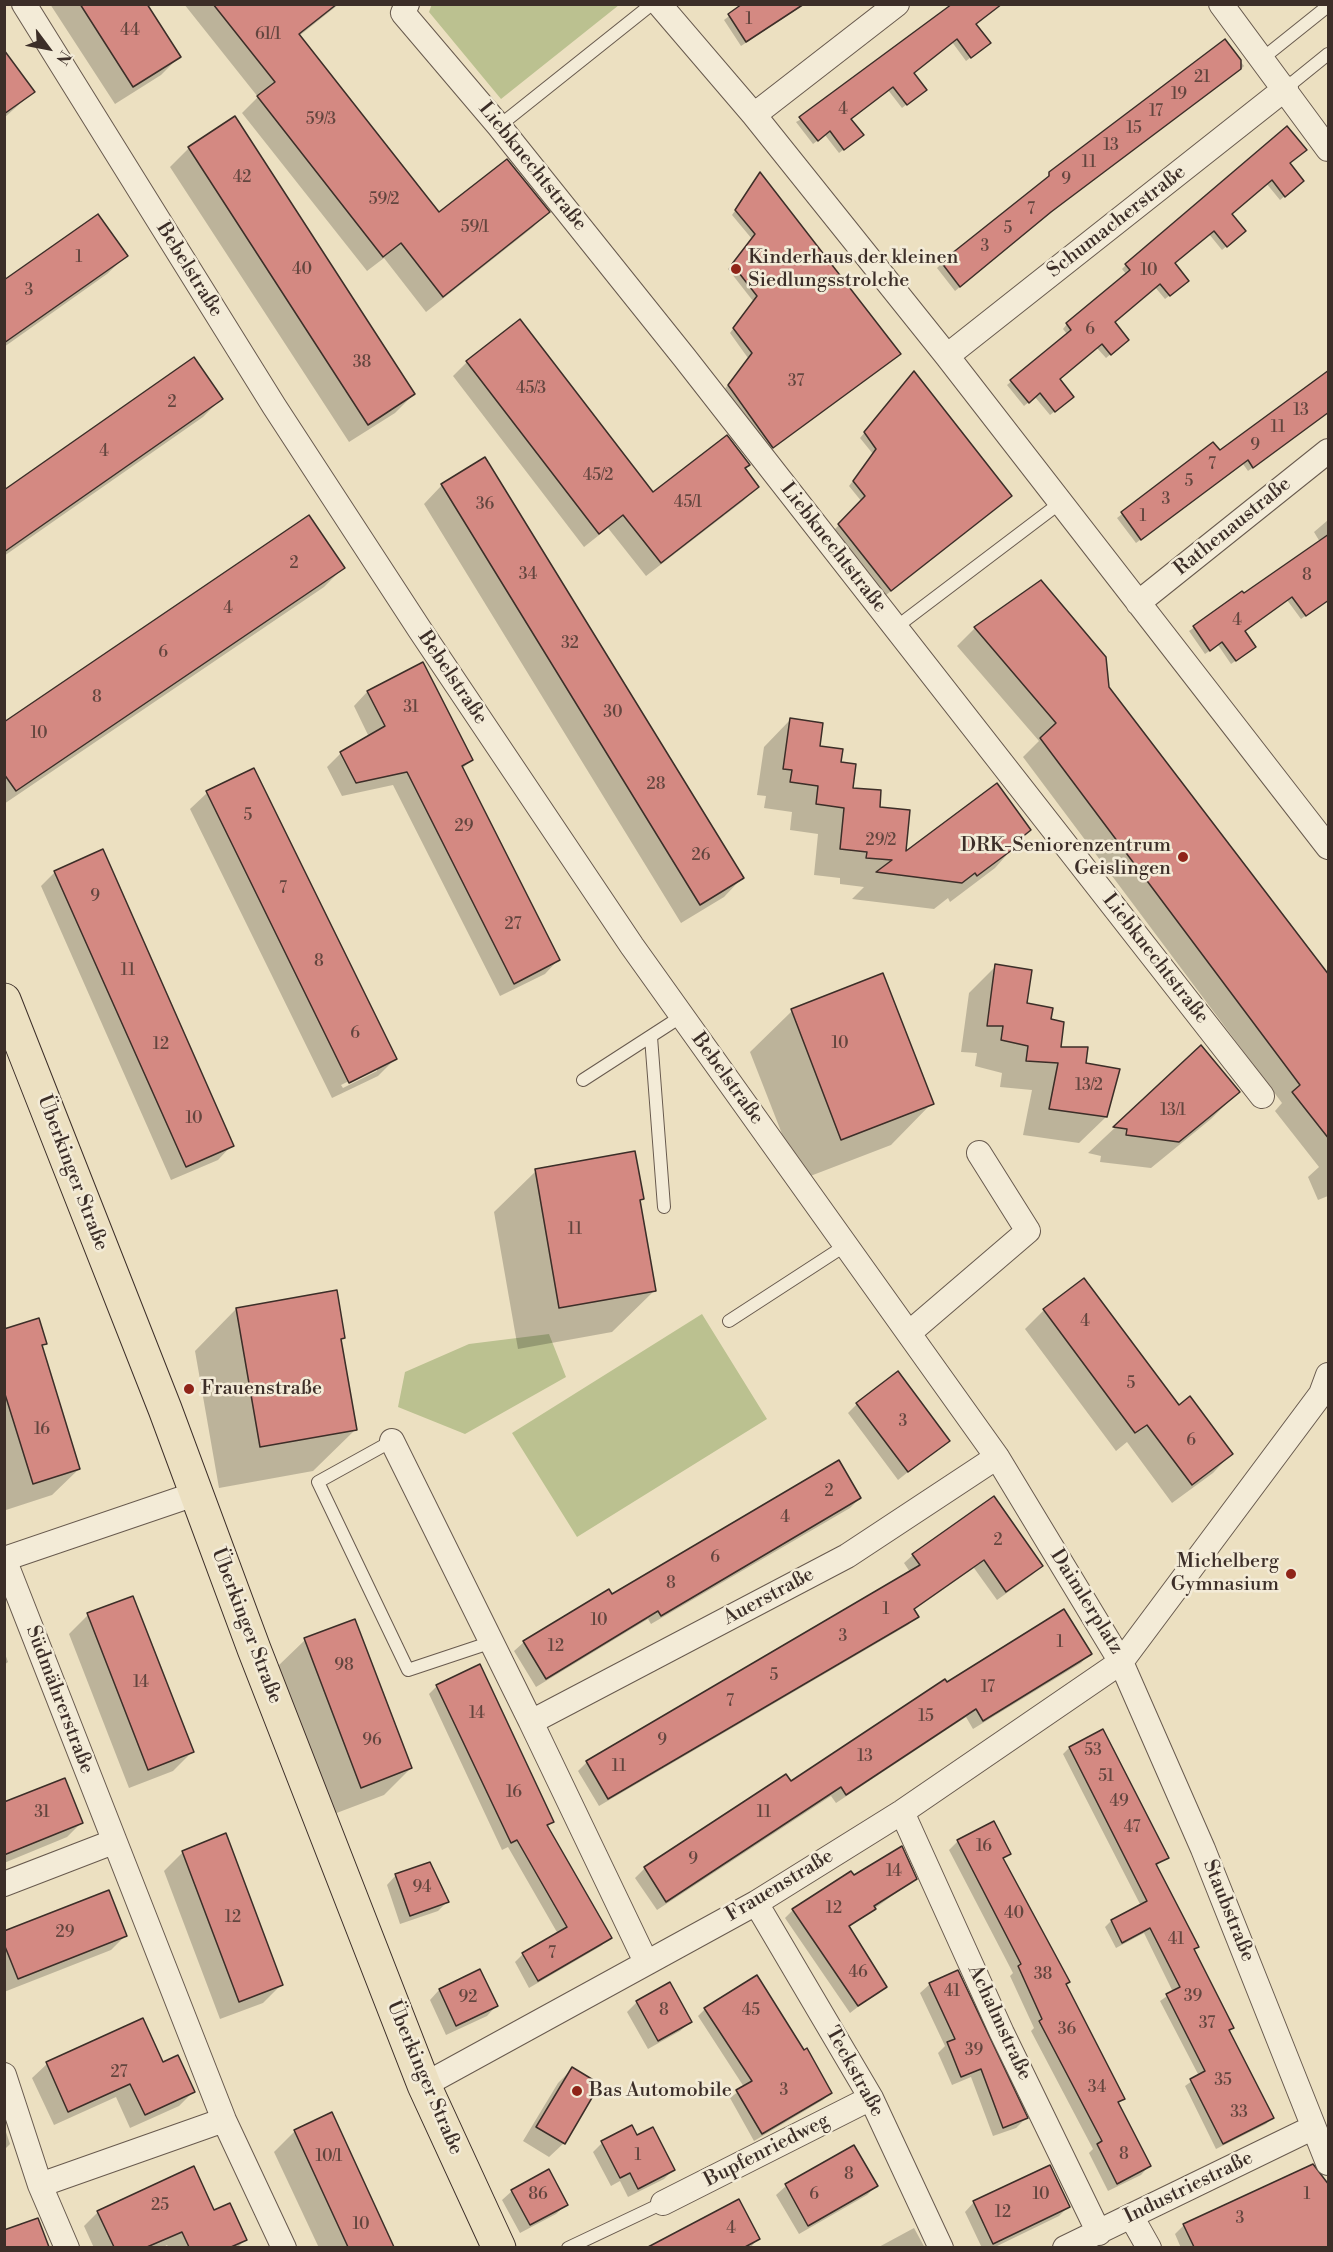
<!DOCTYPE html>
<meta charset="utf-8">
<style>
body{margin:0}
#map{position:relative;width:1333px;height:2252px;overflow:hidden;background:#ece0c1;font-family:"Libre Bodoni",serif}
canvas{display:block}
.frame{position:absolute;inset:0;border:6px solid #3c2e28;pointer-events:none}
.north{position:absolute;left:18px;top:18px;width:60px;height:60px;-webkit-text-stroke:4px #f3ebd7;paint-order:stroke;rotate:122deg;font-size:16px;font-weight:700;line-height:24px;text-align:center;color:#3c2e28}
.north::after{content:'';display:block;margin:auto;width:21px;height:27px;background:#3c2e28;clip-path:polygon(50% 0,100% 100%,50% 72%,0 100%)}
</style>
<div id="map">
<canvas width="1333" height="2252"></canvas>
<div class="frame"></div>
<div class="north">N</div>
</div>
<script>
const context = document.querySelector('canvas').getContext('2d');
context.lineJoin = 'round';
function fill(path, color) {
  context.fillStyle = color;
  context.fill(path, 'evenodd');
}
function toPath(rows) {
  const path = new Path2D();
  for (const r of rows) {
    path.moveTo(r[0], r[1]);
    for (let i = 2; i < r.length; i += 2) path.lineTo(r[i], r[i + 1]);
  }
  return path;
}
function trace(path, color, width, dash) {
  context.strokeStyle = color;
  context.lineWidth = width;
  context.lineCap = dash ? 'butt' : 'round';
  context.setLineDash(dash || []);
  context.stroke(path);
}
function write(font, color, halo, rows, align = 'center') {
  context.font = font + ' "Libre Bodoni",serif';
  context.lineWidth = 5;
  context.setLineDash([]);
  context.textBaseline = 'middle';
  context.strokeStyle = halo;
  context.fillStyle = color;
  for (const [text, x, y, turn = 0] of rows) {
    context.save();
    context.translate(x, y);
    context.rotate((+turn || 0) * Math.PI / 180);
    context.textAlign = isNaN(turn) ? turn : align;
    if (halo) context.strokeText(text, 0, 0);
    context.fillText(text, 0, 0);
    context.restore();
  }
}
fill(toPath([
 [432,4,619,4,619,5,501,99,429,12],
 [702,1314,767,1419,577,1537,512,1433],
 [549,1334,566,1377,465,1434,398,1407,405,1372,469,1344]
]), '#bbc190');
fill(toPath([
 [50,4,145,4,179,57,161,75,115,104],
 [184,4,339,4,299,36,439,214,548,212,532,228,426,312,384,258,367,271,242,113,258,97],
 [745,4,805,4,741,46,724,20],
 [974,25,984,47,966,61,952,42,912,74,920,94,902,108,888,90,850,120,858,139,839,153,825,135,813,144,796,122],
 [1225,41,1244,66,1240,70,1068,199,955,291,937,268,942,263,1046,181,1050,173],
 [4,53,33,92,4,118],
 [189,148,414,394,395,413,349,442,170,167],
 [1288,164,1298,185,1280,200,1266,183,1230,214,1240,235,1222,250,1209,234,1173,263,1183,285,1165,299,1155,287,1114,322,1123,344,1106,358,1097,348,1058,379,1068,401,1050,415,1035,397,1024,406,1007,385,1067,334,1063,329,1067,324,1127,275,1122,269,1126,265],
 [760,175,895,358,768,451,724,390,748,358,730,333,753,301,728,269,752,239,732,215],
 [126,256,107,274,4,347,4,282],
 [467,362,653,494,744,469,757,487,743,501,646,576,608,528,584,547,453,376],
 [910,377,1005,500,886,595,834,530,862,502,849,486,873,454,860,438],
 [221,399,203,417,4,556,4,491],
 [1328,412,1248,471,1243,464,1136,543,1117,518,1213,444,1219,453],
 [442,485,742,878,724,897,681,923,424,504],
 [1328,520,1328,570,1320,606,1301,619,1287,600,1244,632,1250,651,1231,664,1218,645,1205,654,1189,631,1320,542,1314,532],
 [343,568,324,587,4,804,4,724],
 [1040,582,1328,1027,1328,1196,1318,1200,1308,1177,1319,1167,1275,1111,1282,1103,1023,757,1039,741,957,646,975,628],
 [423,664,471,760,462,769,558,960,545,974,500,996,393,785,342,796,327,767,341,753,369,737,354,706,367,692],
 [790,720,839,763,851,789,878,808,904,854,1029,830,995,868,950,902,948,898,934,909,852,899,864,887,840,884,840,878,814,875,818,834,790,830,792,812,764,808,766,796,757,795,764,747],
 [207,793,395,1059,378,1076,332,1098,190,809],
 [377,1067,377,1071,343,1088,341,1085],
 [55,872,232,1145,218,1160,171,1180,41,886],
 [996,966,1025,1004,1050,1020,1059,1049,1085,1064,1106,1117,1079,1143,1023,1135,1032,1090,1000,1087,1002,1073,975,1066,977,1053,961,1052,969,993],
 [792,1011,932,1103,891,1145,800,1180,750,1052],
 [1201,1047,1238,1092,1211,1119,1151,1168,1100,1162,1101,1156,1088,1153],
 [536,1171,642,1199,639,1202,654,1291,612,1332,518,1349,494,1212],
 [236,1309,343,1338,340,1341,355,1430,313,1471,219,1488,195,1351],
 [1044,1310,1178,1407,1231,1454,1213,1473,1172,1503,1127,1442,1116,1451,1025,1329],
 [4,1331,45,1343,41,1348,79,1469,52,1495,6,1510],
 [857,1404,948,1440,898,1480,848,1413],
 [860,1498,850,1508,651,1624,648,1619,536,1687,514,1651,524,1642,612,1596],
 [994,1499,1041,1566,1032,1575,997,1600,974,1568,914,1610,917,1616,908,1625,599,1806,578,1771,587,1762,910,1572,904,1563,913,1555],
 [88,1615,192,1752,173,1771,129,1788,69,1634],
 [354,1621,411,1768,384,1795,334,1814,278,1666,305,1640],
 [4,1651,8,1662,4,1665],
 [1090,1653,1081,1663,973,1729,966,1717,836,1803,831,1796,657,1910,635,1878,645,1868,785,1776,790,1783,947,1684],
 [437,1686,553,1821,546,1828,610,1938,601,1946,529,1988,515,1962,523,1954,558,1934,508,1847,502,1850,429,1694],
 [1102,1731,1167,1857,1156,1866,1197,1946,1193,1950,1233,2027,1228,2032,1272,2118,1266,2124,1216,2149,1185,2086,1199,2076,1160,2001,1173,1992,1144,1933,1116,1948,1105,1927,1111,1921,1141,1906,1063,1754,1069,1748],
 [4,1804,81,1823,67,1837,4,1863],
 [958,1841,1009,1854,1002,1860,1123,2098,1118,2104,1149,2166,1141,2175,1108,2191,1089,2153,1093,2149,1031,2031,1034,2028,1010,1976,1013,1973,949,1850],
 [183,1852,282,1984,263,2003,220,2019,164,1871],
 [396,1875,447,1902,438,1911,400,1924,387,1885],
 [915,1879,848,1928,885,1986,850,2013,785,1918,793,1910],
 [4,1932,125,1936,111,1950,4,1992],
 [480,1971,496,2006,487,2016,446,2035,430,2000,439,1990],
 [930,1984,1026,2118,1016,2128,993,2136,971,2077,952,2085,938,2053,945,2046,920,1993],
 [637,2002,690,2022,680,2031,648,2049,627,2012],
 [705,2009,830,2093,823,2100,754,2141,730,2098,744,2087,698,2016],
 [47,2064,162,2064,193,2092,179,2106,130,2128,116,2097,54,2125,32,2078],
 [572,2069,564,2143,549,2157,523,2141,558,2083],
 [331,2114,392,2248,319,2248,274,2152,295,2131],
 [4,2126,10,2144,4,2150],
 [637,2137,673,2170,664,2179,628,2197,620,2181,611,2186,593,2152,602,2143],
 [854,2147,876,2186,867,2195,799,2234,776,2195,786,2186],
 [1318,2175,1324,2178,1328,2187,1328,2248,1295,2248,1282,2225,1233,2248,1181,2248,1175,2234,1184,2225],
 [512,2191,566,2205,556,2214,520,2233,502,2200],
 [974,2202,1069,2206,1059,2216,993,2248,982,2248,965,2212],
 [98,2212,213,2212,245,2240,237,2248,169,2248,167,2245,162,2248,94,2248,84,2226],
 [38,2220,47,2248,4,2248,4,2232],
 [914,2228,925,2248,877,2248],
 [758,2239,750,2248,657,2248,665,2240]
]), '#0003');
const building = toPath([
 [80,4,147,4,181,57,133,87,80,4],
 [213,4,337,4,299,34,439,212,507,159,550,212,443,297,401,243,383,257,257,96,275,82,213,4],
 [742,4,804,4,746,42,728,14,742,4],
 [952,4,1002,4,976,24,991,43,971,58,957,39,914,73,927,90,907,105,893,87,851,119,864,135,844,150,830,131,818,141,799,117,952,4],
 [1225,39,1241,60,1241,69,1051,212,960,287,941,262,1049,176,1049,172,1225,39],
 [4,50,35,92,4,114,4,50],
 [235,116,415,394,368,425,188,147,235,116],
 [1287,126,1307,150,1290,163,1304,181,1285,197,1272,180,1232,214,1246,231,1227,247,1214,231,1175,263,1189,281,1170,296,1160,284,1115,322,1129,340,1111,355,1102,344,1060,379,1074,397,1055,412,1040,393,1029,403,1010,380,1071,330,1066,323,1130,270,1125,264,1287,126],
 [760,172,901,354,773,448,728,385,752,353,733,328,757,296,732,264,755,234,735,210,760,172],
 [98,214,128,256,4,343,4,280,98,214],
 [520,319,653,492,727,435,750,465,745,468,759,487,661,563,623,515,599,534,466,361,520,319],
 [194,357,223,399,4,552,4,490,194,357],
 [1329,370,1329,412,1253,468,1248,460,1141,540,1121,512,1213,442,1220,450,1329,370],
 [914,371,1012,496,891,591,838,524,865,496,853,481,876,449,864,432,914,371],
 [485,457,744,878,700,905,441,484,485,457],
 [309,515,345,568,16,791,4,774,4,722,309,515],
 [1329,534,1329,600,1306,616,1292,597,1245,631,1256,647,1236,661,1222,642,1210,651,1193,626,1242,591,1244,593,1329,534],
 [1041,580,1106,657,1109,687,1329,975,1329,1139,1292,1092,1300,1085,1040,738,1056,723,974,627,1041,580],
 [423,662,473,760,462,766,560,960,514,984,407,772,356,783,340,752,385,726,367,691,423,662],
 [790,718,823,723,820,746,843,749,841,762,856,764,853,788,881,790,880,807,910,810,906,851,997,783,1031,830,1021,838,1024,841,977,876,975,873,962,883,876,872,892,860,866,858,867,852,840,849,844,808,816,804,818,786,790,782,792,770,783,769,790,718],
 [254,768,397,1059,349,1083,206,791,254,768],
 [103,849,234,1146,186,1167,54,871,103,849],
 [995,964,1032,970,1027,1003,1053,1008,1051,1019,1064,1022,1061,1047,1088,1047,1086,1063,1120,1069,1107,1117,1049,1109,1058,1063,1026,1061,1028,1046,1001,1040,1003,1026,987,1026,995,964],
 [883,973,934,1104,841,1140,791,1009,883,973],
 [1201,1045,1240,1092,1179,1142,1126,1135,1127,1129,1113,1127,1201,1045],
 [635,1151,644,1199,640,1200,656,1291,559,1308,535,1169,635,1151],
 [1084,1278,1179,1405,1190,1396,1233,1454,1192,1485,1147,1425,1135,1433,1043,1309,1084,1278],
 [337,1290,345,1338,341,1339,357,1430,260,1447,236,1308,337,1290],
 [39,1318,47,1344,42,1345,80,1469,33,1484,4,1391,4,1329,39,1318],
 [898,1371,950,1441,908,1472,856,1403,898,1371],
 [839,1460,861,1498,661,1616,658,1611,546,1679,523,1641,609,1589,612,1594,839,1460],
 [994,1496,1043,1566,1006,1592,984,1560,914,1609,919,1617,608,1799,586,1761,920,1565,912,1554,994,1496],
 [133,1596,194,1752,148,1770,87,1613,133,1596],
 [1064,1609,1092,1654,983,1721,976,1709,846,1795,841,1787,666,1902,644,1867,786,1774,791,1781,945,1679,947,1682,1064,1609],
 [355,1619,412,1768,361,1788,304,1638,355,1619],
 [480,1664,554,1822,547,1825,612,1938,538,1981,522,1953,567,1927,517,1840,511,1843,436,1685,480,1664],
 [1103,1729,1169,1858,1156,1864,1199,1947,1194,1949,1234,2028,1229,2030,1274,2118,1223,2144,1190,2079,1205,2071,1166,1994,1180,1987,1150,1928,1122,1943,1111,1920,1147,1901,1069,1747,1103,1729],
 [65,1778,83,1823,4,1855,4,1802,65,1778],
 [994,1821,1011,1854,1003,1858,1070,1982,1066,1984,1125,2099,1118,2102,1151,2166,1117,2184,1097,2144,1102,2141,1039,2021,1042,2019,1018,1966,1021,1964,957,1840,994,1821],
 [226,1833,283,1985,239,2002,182,1851,226,1833],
 [902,1846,917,1879,874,1906,876,1909,849,1926,887,1987,858,2006,792,1909,851,1871,854,1875,902,1846],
 [430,1862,449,1902,410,1916,395,1874,430,1862],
 [109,1890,127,1936,18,1979,4,1944,4,1931,109,1890],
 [480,1969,498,2006,456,2026,439,1989,480,1969],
 [958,1970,1028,2118,1003,2128,981,2069,961,2077,947,2042,955,2039,929,1983,958,1970],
 [757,1975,804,2050,807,2048,832,2093,762,2134,736,2090,752,2081,704,2008,757,1975],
 [670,1982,692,2022,658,2041,636,2001,670,1982],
 [143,2018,163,2062,178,2055,195,2092,145,2115,130,2084,68,2112,46,2062,143,2018],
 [572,2067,600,2084,565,2144,536,2127,572,2067],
 [332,2112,365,2184,394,2247,348,2247,294,2130,332,2112],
 [632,2125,637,2135,653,2127,675,2170,638,2189,630,2173,620,2178,601,2141,632,2125],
 [854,2145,878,2186,808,2226,785,2184,854,2145],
 [1313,2164,1329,2185,1329,2247,1194,2247,1183,2224,1313,2164],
 [1050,2165,1070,2207,993,2244,973,2201,1050,2165],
 [194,2166,214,2210,230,2203,247,2240,231,2247,189,2247,182,2232,147,2247,114,2247,97,2211,194,2166],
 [549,2169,568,2205,530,2225,511,2190,549,2169],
 [739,2199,760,2239,745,2247,648,2247,739,2199],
 [38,2218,49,2247,4,2247,4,2230,38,2218]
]);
fill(building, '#d48982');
trace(building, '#3c2e28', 1.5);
const lane = toPath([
 [1263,58,1328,6],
 [1286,88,1328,54],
 [499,126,652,4],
 [895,628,1060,503],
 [651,1037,664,1207],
 [583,1080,682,1016],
 [729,1321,846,1245],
 [392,1441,318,1482,408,1670,492,1642],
 [568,2248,663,2203]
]);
const street = toPath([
 [24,4,274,406,420,630,632,946,997,1457,1121,1662,1203,1849,1328,2163],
 [407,4,403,13,499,126,684,357,1262,1096],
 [659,4,754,115,947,356,1328,847],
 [1221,4,1328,149],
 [754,115,897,4],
 [947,356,1286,88],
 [1138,603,1328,451],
 [909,1333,1028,1231,979,1153],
 [392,1441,531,1722],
 [4,1559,224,2120,284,2248],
 [4,1559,195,1494],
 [902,1812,1002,2033,1099,2233],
 [4,1884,113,1842],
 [756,1903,871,2098,941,2248],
 [646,1962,531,1722,847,1556,997,1457],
 [4,2075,40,2185,67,2248],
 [424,2085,756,1903,902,1812,1121,1662,1321,1394,1328,1375],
 [40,2185,224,2120],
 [663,2203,871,2098],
 [1131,2216,1149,2248],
 [1065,2248,1312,2128]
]);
const primary = toPath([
 [4,1000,165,1409,254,1649,424,2085,499,2248]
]);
trace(lane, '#685a4e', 14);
trace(street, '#685a4e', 26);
trace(primary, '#3c2e28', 35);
trace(lane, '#f3ebd7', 12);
trace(street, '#f3ebd7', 24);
trace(primary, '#ece0c1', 33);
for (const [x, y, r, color] of [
 [736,269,6,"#8f2418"],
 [1183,857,6,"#8f2418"],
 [189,1389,6,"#8f2418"],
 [1291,1574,6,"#8f2418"],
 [577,2091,6,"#8f2418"]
]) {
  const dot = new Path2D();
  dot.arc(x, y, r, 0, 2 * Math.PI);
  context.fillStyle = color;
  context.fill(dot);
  trace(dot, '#f3ebd7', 2);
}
write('16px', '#62453e', null, [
 ["1",749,20],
 ["44",130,31],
 ["61/1",268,35],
 ["21",1202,78],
 ["19",1179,95],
 ["4",843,110],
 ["17",1156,112],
 ["59/3",321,120],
 ["15",1134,129],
 ["13",1111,146],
 ["11",1089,163],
 ["42",242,178],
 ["9",1066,180],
 ["59/2",384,200],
 ["7",1031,210],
 ["59/1",475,228],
 ["5",1008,229],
 ["3",985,247],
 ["1",79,258],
 ["40",302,270],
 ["10",1149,271],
 ["3",29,291],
 ["6",1090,330],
 ["38",362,363],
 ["37",796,382],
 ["45/3",531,389],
 ["2",172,403],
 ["13",1301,411],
 ["11",1278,428],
 ["9",1255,446],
 ["4",104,452],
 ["7",1212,465],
 ["45/2",598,476],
 ["5",1189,482],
 ["3",1166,500],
 ["45/1",688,503],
 ["36",485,505],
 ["1",1143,517],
 ["2",294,564],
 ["34",528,575],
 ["8",1307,576],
 ["4",228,609],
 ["4",1237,621],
 ["32",570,644],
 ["6",163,653],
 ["8",97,698],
 ["31",411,708],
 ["30",613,713],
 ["10",39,734],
 ["28",656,785],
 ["5",248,816],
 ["29",464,827],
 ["29/2",881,841],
 ["26",701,856],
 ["7",283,889],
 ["9",95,897],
 ["27",513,925],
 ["8",319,962],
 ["11",128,971],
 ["6",355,1034],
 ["10",840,1044],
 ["12",161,1045],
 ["13/2",1089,1086],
 ["13/1",1173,1111],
 ["10",194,1119],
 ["11",575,1230],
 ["4",1085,1322],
 ["5",1131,1384],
 ["3",903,1422],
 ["16",42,1430],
 ["6",1191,1441],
 ["2",829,1492],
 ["4",785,1518],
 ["2",998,1541],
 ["6",715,1558],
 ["8",671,1584],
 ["1",886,1610],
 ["10",599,1621],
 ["3",843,1637],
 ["1",1060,1643],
 ["12",556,1647],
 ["98",344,1666],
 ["5",774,1676],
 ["14",141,1683],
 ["17",988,1688],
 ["7",730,1702],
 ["14",477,1714],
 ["15",926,1717],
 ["96",372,1741],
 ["9",662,1741],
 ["53",1093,1751],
 ["13",865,1757],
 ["11",619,1767],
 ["51",1106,1777],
 ["16",514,1793],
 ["49",1119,1802],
 ["31",42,1813],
 ["11",764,1813],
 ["47",1132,1828],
 ["16",984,1847],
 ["9",693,1860],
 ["14",894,1872],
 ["94",422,1888],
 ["12",834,1909],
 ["40",1014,1914],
 ["12",233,1918],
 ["29",65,1933],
 ["41",1176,1940],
 ["7",552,1954],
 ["46",858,1973],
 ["38",1043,1975],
 ["41",952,1992],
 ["39",1193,1997],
 ["92",468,1998],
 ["8",664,2011],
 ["45",751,2011],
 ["37",1207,2024],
 ["36",1067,2030],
 ["39",974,2051],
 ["27",119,2073],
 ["35",1223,2081],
 ["34",1097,2088],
 ["3",784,2091],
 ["33",1239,2113],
 ["8",1124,2155],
 ["1",638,2156],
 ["10/1",329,2157],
 ["8",849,2175],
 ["86",538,2195],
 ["6",814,2195],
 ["10",1041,2195],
 ["1",1307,2195],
 ["25",160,2206],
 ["12",1003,2213],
 ["3",1240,2219],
 ["10",361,2225],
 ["4",731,2229]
]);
write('20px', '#3c2e28', '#f3ebd7', [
 ["Liebknechtstraße",532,167,51],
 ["Schumacherstraße",1117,222,-38],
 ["Bebelstraße",189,270,58],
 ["Rathenaustraße",1233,527,-39],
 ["Liebknechtstraße",833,548,52],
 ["Bebelstraße",452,678,56],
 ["Liebknechtstraße",1155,959,52],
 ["Bebelstraße",727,1079,54],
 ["Überkinger Straße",72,1173,69],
 ["Auerstraße",769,1597,-28],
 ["Daimlerplatz",1086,1602,58],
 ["Überkinger Straße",246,1626,69],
 ["Südmährerstraße",59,1700,69],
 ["Frauenstraße",780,1886,-31],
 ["Staubstraße",1228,1911,68],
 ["Achalmstraße",999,2023,65],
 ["Teckstraße",854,2072,61],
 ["Überkinger Straße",424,2078,67],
 ["Bupfenriedweg",767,2151,-27],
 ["Industriestraße",1189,2188,-26]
]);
write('20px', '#3c2e28', '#f3ebd7', [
 ["Kinderhaus der kleinen",748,258],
 ["Siedlungsstrolche",748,281],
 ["DRK-Seniorenzentrum",1171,846,"right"],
 ["Geislingen",1171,869,"right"],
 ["Frauenstraße",201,1389],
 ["Michelberg",1279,1562,"right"],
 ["Gymnasium",1279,1585,"right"],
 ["Bas Automobile",589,2091]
], 'left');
</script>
